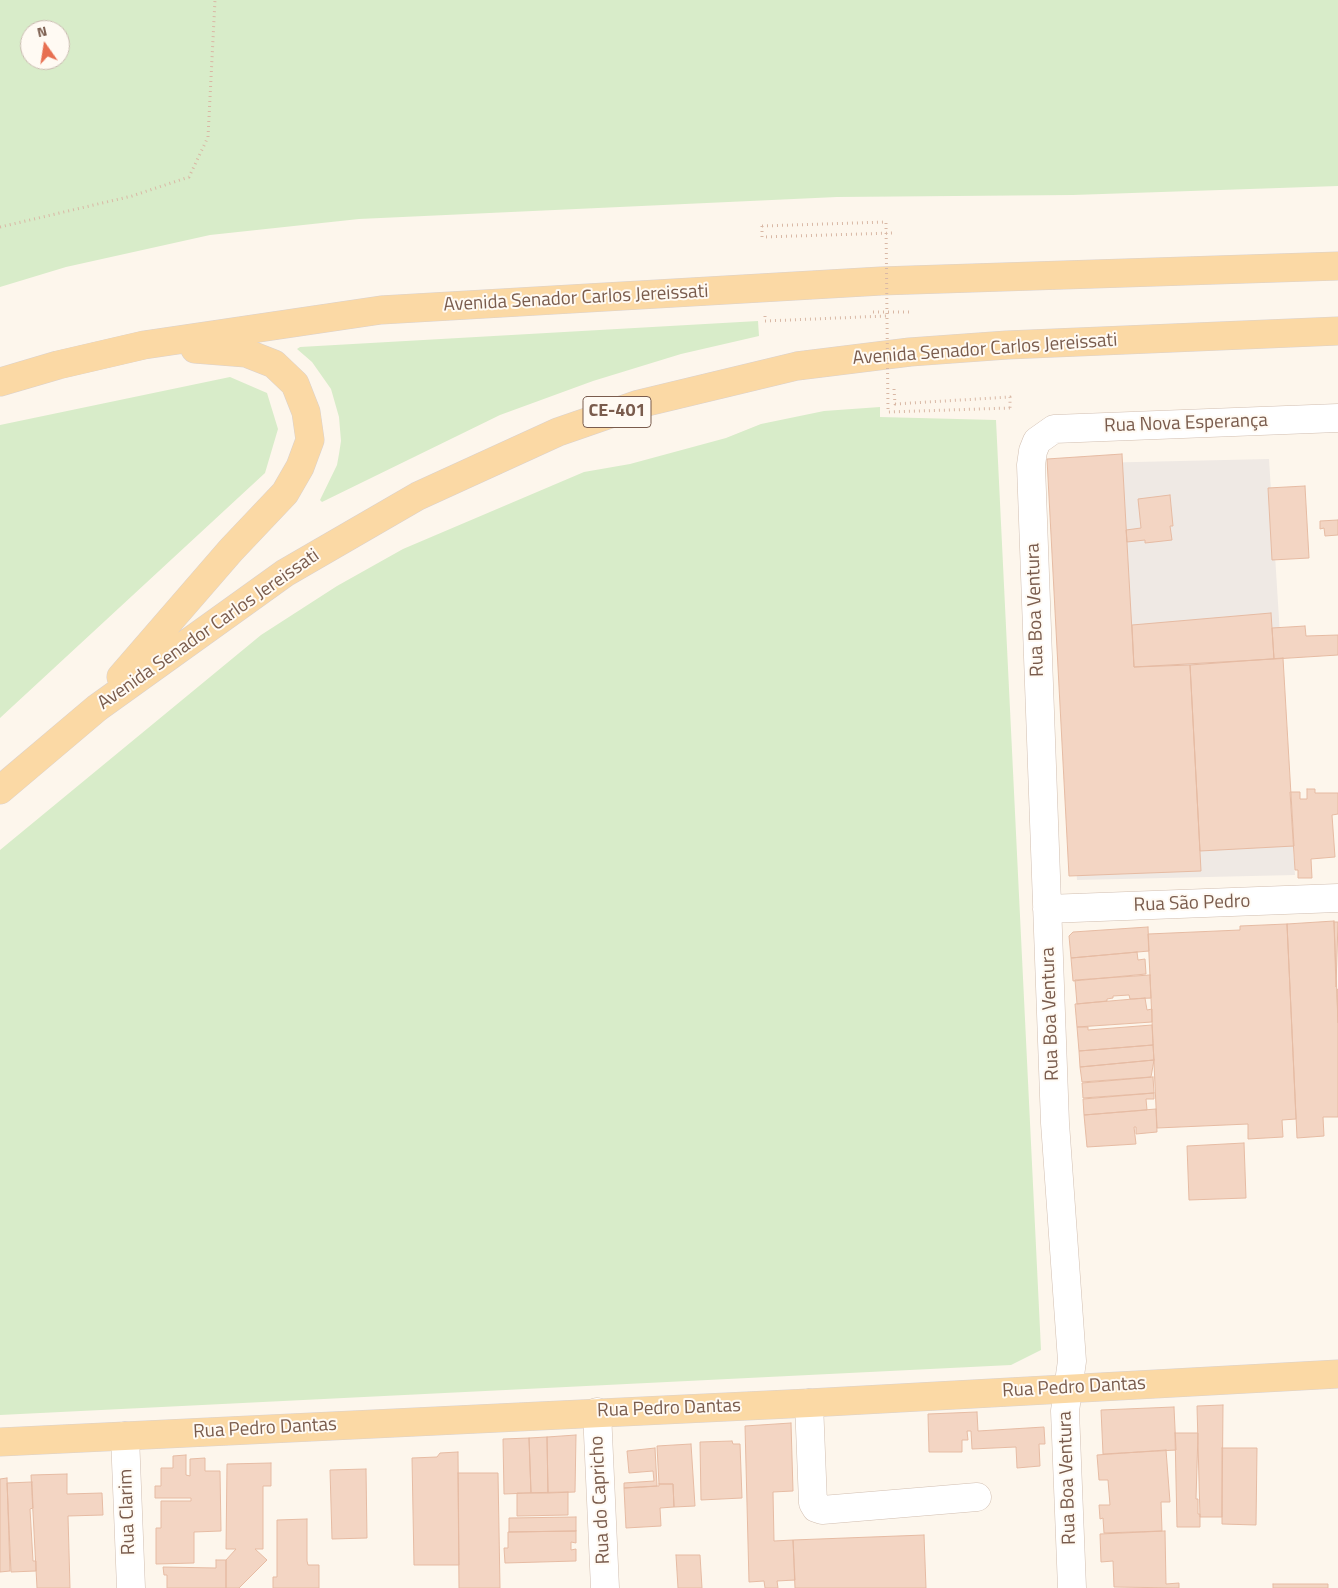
<!DOCTYPE html>
<meta charset="utf-8">
<style>
body{margin:0}
#map{position:relative;width:1338px;height:1588px;overflow:hidden;background:#fdf6ec;font-family:"Titillium Web",sans-serif}
canvas{display:block}
.north{position:absolute;left:20px;top:20px;width:50px;height:50px;box-sizing:border-box;background:#fffaf3;border:1px solid #cabbb1;border-radius:50%;rotate:347deg;font-size:14px;font-weight:700;line-height:20px;text-align:center;color:#7a5c4d}
.north::after{content:'';display:block;margin:auto;width:18px;height:22px;background:#e76f51;clip-path:polygon(50% 0,100% 100%,50% 72%,0 100%)}
</style>
<div id="map">
<canvas width="1338" height="1588"></canvas>
<div class="north">N</div>
</div>
<script>
const context = document.querySelector('canvas').getContext('2d');
context.lineJoin = 'round';
function fill(path, color) {
  context.fillStyle = color;
  context.fill(path, 'evenodd');
}
function toPath(rows) {
  const path = new Path2D();
  for (const r of rows) {
    path.moveTo(r[0], r[1]);
    for (let i = 2; i < r.length; i += 2) path.lineTo(r[i], r[i + 1]);
  }
  return path;
}
function trace(path, color, width, dash) {
  context.strokeStyle = color;
  context.lineWidth = width;
  context.lineCap = dash ? 'butt' : 'round';
  context.setLineDash(dash || []);
  context.stroke(path);
}
function write(font, color, halo, rows, align = 'center') {
  context.font = font + ' "Titillium Web",sans-serif';
  context.lineWidth = 4;
  context.setLineDash([]);
  context.textBaseline = 'middle';
  context.strokeStyle = halo;
  context.fillStyle = color;
  for (const [text, x, y, turn = 0] of rows) {
    context.save();
    context.translate(x, y);
    context.rotate((+turn || 0) * Math.PI / 180);
    context.textAlign = isNaN(turn) ? turn : align;
    if (halo) context.strokeText(text, 0, 0);
    context.fillText(text, 0, 0);
    context.restore();
  }
}
fill(toPath([
 [1269,459,1295,875,1077,880,1048,464]
]), '#efe9e4');
fill(toPath([
 [0,0,1338,0,1338,186,1073,195,837,197,359,219,210,235,66,267,0,287],
 [30,30,60,30,60,60,30,60],
 [758,321,759,336,681,354,593,381,500,415,322,502,320,500,337,465,339,454,341,441,339,417,331,389,312,362,297,349,300,347],
 [230,377,267,393,278,429,265,473,0,718,0,425],
 [880,407,880,417,996,420,1041,1350,1011,1365,0,1415,0,850,261,635,337,586,403,549,584,472,630,464,726,438,761,424,824,411]
]), '#d8ecc9');
const building = toPath([
 [1122,454,1134,667,1190,665,1201,871,1069,876,1047,459,1122,454],
 [1305,486,1309,558,1272,560,1268,488,1305,486],
 [1170,495,1173,526,1170,526,1172,540,1145,543,1145,540,1127,542,1126,530,1141,528,1138,499,1170,495],
 [1338,520,1338,535,1325,536,1324,528,1320,529,1320,521,1338,520],
 [1271,613,1274,659,1134,667,1132,625,1271,613],
 [1305,626,1306,636,1338,635,1338,655,1274,659,1272,628,1305,626],
 [1283,658,1294,846,1200,851,1190,665,1283,658],
 [1307,789,1315,789,1315,793,1338,793,1338,814,1332,815,1335,857,1311,859,1312,878,1298,878,1298,870,1295,870,1290,792,1300,792,1300,799,1307,799,1307,789],
 [1334,921,1338,1023,1338,1117,1323,1117,1324,1136,1297,1138,1287,924,1334,921],
 [1334,922,1338,922,1336,987,1334,922],
 [1287,924,1296,1119,1282,1120,1283,1137,1248,1139,1248,1124,1157,1128,1148,934,1240,930,1240,926,1287,924],
 [1148,927,1149,951,1071,958,1069,936,1073,932,1148,927],
 [1137,952,1138,960,1145,959,1146,974,1073,981,1071,958,1137,952],
 [1150,975,1151,998,1130,999,1129,995,1113,996,1113,998,1107,999,1107,1001,1077,1004,1075,980,1150,975],
 [1338,989,1338,1023,1337,990,1338,989],
 [1145,998,1147,1010,1152,1009,1152,1022,1077,1027,1075,1004,1145,998],
 [1152,1025,1153,1045,1079,1051,1077,1027,1088,1027,1088,1030,1152,1025],
 [1153,1045,1154,1060,1080,1067,1079,1051,1153,1045],
 [1154,1060,1151,1077,1082,1082,1080,1067,1154,1060],
 [1153,1077,1154,1093,1083,1098,1082,1083,1153,1077],
 [1154,1093,1154,1099,1146,1099,1147,1110,1084,1115,1083,1099,1154,1093],
 [1156,1109,1157,1132,1136,1134,1136,1127,1134,1127,1136,1144,1087,1147,1084,1115,1156,1109],
 [1244,1143,1246,1198,1189,1200,1187,1146,1244,1143],
 [1223,1405,1222,1517,1200,1517,1197,1406,1223,1405],
 [1174,1407,1176,1450,1103,1454,1101,1410,1174,1407],
 [977,1412,978,1431,1044,1427,1045,1444,1039,1444,1040,1466,1017,1468,1016,1447,972,1449,971,1431,967,1431,968,1440,962,1440,962,1452,929,1452,928,1414,977,1412],
 [791,1423,793,1491,773,1492,774,1541,793,1540,795,1580,777,1581,778,1588,765,1588,764,1581,749,1582,745,1426,791,1423],
 [1175,1433,1198,1433,1196,1499,1198,1499,1198,1514,1200,1514,1200,1527,1177,1527,1175,1433],
 [576,1435,575,1492,548,1493,547,1437,576,1435],
 [547,1437,548,1493,531,1493,529,1438,547,1437],
 [529,1438,531,1493,504,1494,503,1439,529,1438],
 [732,1441,733,1444,740,1444,742,1498,701,1500,700,1442,732,1441],
 [691,1444,695,1506,674,1507,673,1484,659,1484,657,1446,691,1444],
 [655,1448,657,1486,624,1488,624,1483,654,1481,653,1471,629,1473,627,1451,655,1448],
 [1222,1448,1257,1448,1256,1525,1222,1524,1222,1448],
 [1166,1450,1170,1502,1161,1502,1162,1531,1104,1533,1103,1518,1100,1519,1099,1505,1110,1505,1108,1480,1099,1480,1097,1455,1166,1450],
 [458,1452,459,1565,414,1565,412,1458,437,1457,440,1453,458,1452],
 [186,1455,186,1475,190,1476,190,1459,205,1458,205,1471,220,1471,221,1531,194,1532,194,1563,156,1564,156,1528,161,1528,161,1501,191,1501,191,1498,155,1498,155,1486,161,1486,161,1468,173,1468,173,1456,186,1455],
 [271,1463,271,1486,263,1486,263,1549,255,1549,267,1560,239,1588,226,1588,226,1560,236,1549,226,1549,227,1464,271,1463],
 [366,1469,367,1538,332,1539,330,1470,366,1469],
 [458,1473,498,1473,500,1588,459,1588,458,1473],
 [67,1474,67,1494,102,1493,103,1515,68,1516,70,1588,37,1588,31,1475,67,1474],
 [7,1478,10,1571,0,1572,0,1479,7,1478],
 [32,1482,33,1508,30,1509,33,1561,36,1561,36,1571,11,1572,7,1483,32,1482],
 [659,1484,673,1484,674,1507,660,1508,661,1526,626,1528,624,1488,659,1486,659,1484],
 [568,1492,568,1515,517,1516,517,1493,568,1492],
 [576,1517,576,1531,509,1532,509,1518,576,1517],
 [307,1519,307,1561,308,1565,319,1565,319,1588,273,1588,273,1577,277,1577,277,1520,307,1519],
 [576,1531,576,1543,571,1542,571,1550,576,1549,576,1561,505,1563,504,1548,508,1548,508,1532,576,1531],
 [1165,1531,1166,1584,1179,1583,1179,1588,1114,1587,1113,1561,1101,1562,1100,1534,1165,1531],
 [924,1535,926,1588,795,1588,793,1540,924,1535],
 [676,1555,700,1555,702,1588,678,1588,676,1555],
 [216,1560,226,1560,226,1588,167,1588,167,1575,164,1575,163,1567,216,1568,216,1560],
 [1273,1584,1328,1584,1328,1588,1273,1588,1273,1584]
]);
fill(building, '#f3d5c3');
trace(building, '#e6bba3', 1);
const minor = toPath([
 [1047,909,1338,898],
 [809,1403,813,1503,816,1508,822,1510,977,1497],
 [597,1412,605,1588],
 [125,1436,131,1588],
 [1072,1588,1065,1411,1072,1361,1055,1123,1031,465,1033,451,1037,441,1054,429,1338,418]
]);
const major = toPath([
 [0,382,58,365,144,345,381,310,881,281,1338,266],
 [121,677,231,550,285,493,300,467,310,440,306,412,295,384,274,364,246,353,195,349],
 [0,790,97,708,285,573,418,496,558,432,639,404,797,366,910,352,1007,345,1338,331],
 [0,1442,809,1403,1338,1374]
]);
trace(minor, '#d1beb0', 29);
trace(major, '#dad1cd', 29);
trace(toPath([
 [762,226,762,237,893,233],
 [0,227,132,196,189,177,208,137,215,0],
 [873,312,910,312],
 [765,316,765,321,886,316],
 [894,389,895,404,1010,397,1010,408]
]), '#d9b8a5', 3, [1, 4]);
trace(minor, '#fff', 28);
trace(major, '#fbd9a5', 28);
trace(toPath([
 [762,226,886,222,888,412,1010,408]
]), '#d9b8a5', 3, [1, 4]);
for (const [x, y, w] of [
 [617,412,68]
]) {
  const box = new Path2D();
  box.roundRect(x - w / 2, y - 15.5, w, 31, 4);
  context.fillStyle = '#fffaf3';
  context.fill(box);
  trace(box, '#7a5c4d', 1);
}
write('bold 18px', '#7a5c4d', null, [
 ["CE-401",617,412]
]);
write('19px', '#7a5c4d', '#fffaf3', [
 ["Avenida Senador Carlos Jereissati",576,299,-3],
 ["Avenida Senador Carlos Jereissati",985,350,-4],
 ["Rua Nova Esperança",1186,424,-2],
 ["Rua Boa Ventura",1036,610,-92],
 ["Avenida Senador Carlos Jereissati",209,630,-35],
 ["Rua São Pedro",1192,904,-2],
 ["Rua Boa Ventura",1051,1014,-92],
 ["Rua Pedro Dantas",1074,1388,-3],
 ["Rua Pedro Dantas",669,1409,-2],
 ["Rua Pedro Dantas",265,1429,-3],
 ["Rua Boa Ventura",1068,1478,-92],
 ["Rua do Capricho",601,1500,-93],
 ["Rua Clarim",128,1512,-92]
]);
</script>
